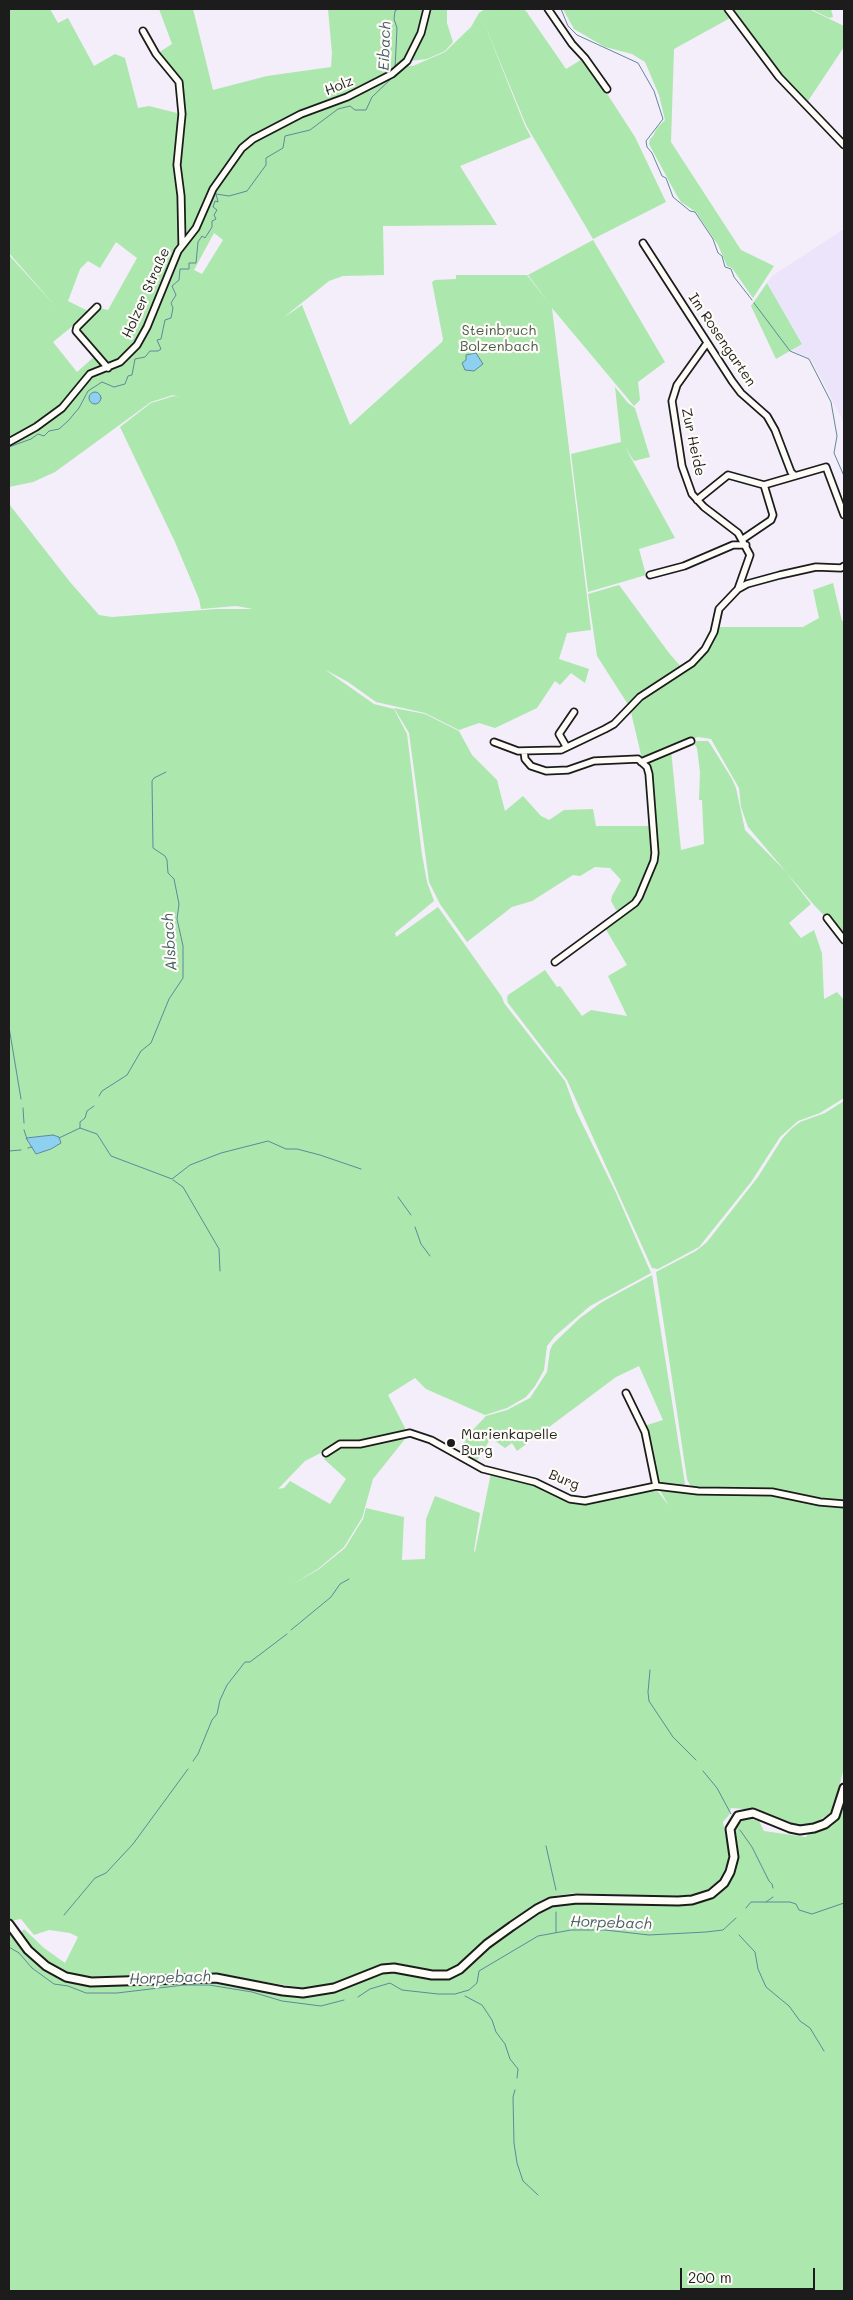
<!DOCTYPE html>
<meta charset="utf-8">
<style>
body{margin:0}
#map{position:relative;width:853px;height:2300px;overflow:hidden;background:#f3eef9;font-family:Mali,sans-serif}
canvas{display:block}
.frame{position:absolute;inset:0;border:10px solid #1c1c1c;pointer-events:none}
.scale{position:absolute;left:680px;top:2268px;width:135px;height:22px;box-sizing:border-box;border:2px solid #1c1c1c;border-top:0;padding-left:6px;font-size:15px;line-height:18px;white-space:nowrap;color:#1c1c1c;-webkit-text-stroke:4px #fdfcf7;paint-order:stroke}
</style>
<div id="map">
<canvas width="853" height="2300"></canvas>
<div class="frame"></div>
<div class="scale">200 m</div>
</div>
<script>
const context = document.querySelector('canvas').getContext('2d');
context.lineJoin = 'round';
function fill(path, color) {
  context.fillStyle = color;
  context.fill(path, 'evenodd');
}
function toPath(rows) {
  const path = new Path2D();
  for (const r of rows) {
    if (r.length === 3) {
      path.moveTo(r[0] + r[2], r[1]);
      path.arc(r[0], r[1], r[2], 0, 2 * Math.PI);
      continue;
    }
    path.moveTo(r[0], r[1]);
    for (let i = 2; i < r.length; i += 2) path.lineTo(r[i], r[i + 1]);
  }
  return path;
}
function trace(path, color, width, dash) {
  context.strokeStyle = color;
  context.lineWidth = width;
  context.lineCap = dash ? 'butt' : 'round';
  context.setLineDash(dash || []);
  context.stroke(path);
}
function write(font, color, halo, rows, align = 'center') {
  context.font = font + ' Mali,sans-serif';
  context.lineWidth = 4.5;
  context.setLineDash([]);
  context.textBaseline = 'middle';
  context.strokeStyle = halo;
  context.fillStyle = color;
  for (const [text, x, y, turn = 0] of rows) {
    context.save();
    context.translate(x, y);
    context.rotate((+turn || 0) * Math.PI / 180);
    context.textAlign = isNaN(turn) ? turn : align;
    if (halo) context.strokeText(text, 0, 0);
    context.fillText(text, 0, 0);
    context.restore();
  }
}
fill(toPath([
 [844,229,844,423,811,359,792,350,802,343,767,283,772,276]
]), '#ece4fb');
fill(toPath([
 [9,9,50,9,58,23,68,18,94,66,115,54,125,58,138,108,149,106,181,114,176,165,181,224,178,248,139,340,122,359,109,366,77,331,78,327,100,308,108,310,137,258,116,242,100,268,88,261,80,269,68,301,90,312,53,342,77,372,95,356,104,366,86,373,60,405,28,428,9,438,9,255,57,308,9,253],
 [159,9,193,9,213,90,267,76,331,67,332,53,328,9,427,9,421,32,407,61,379,81,304,109,255,134,233,155,218,177,195,225,187,237,182,236,178,166,183,115,178,77,158,53,172,44],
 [431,9,447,9,447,23,453,42,445,51,427,59,409,61,422,34],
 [485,9,522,9,526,11,566,69,584,58,635,137,666,202,593,239,526,125,482,18,525,126,531,137,460,166,497,225,383,226,384,275,343,276,329,281,283,318,302,305,350,425,442,342,443,339,432,282,435,280,456,279,456,275,527,275,551,306,528,275,593,240,665,362,638,382,640,400,634,406,552,308,591,630,567,633,559,659,589,669,585,683,571,673,560,685,555,681,537,708,495,728,479,723,459,730,425,713,376,702,348,682,324,669,374,704,394,709,407,734,422,855,427,882,434,901,395,933,396,937,438,907,502,997,504,1003,565,1081,576,1111,616,1193,651,1273,590,1306,555,1336,547,1346,544,1370,535,1386,526,1397,507,1408,485,1415,426,1389,415,1378,388,1395,405,1428,405,1432,370,1442,340,1443,305,1461,278,1489,284,1488,290,1481,330,1504,346,1479,324,1459,330,1450,340,1444,370,1443,409,1434,373,1479,362,1518,344,1547,319,1568,292,1585,319,1569,345,1548,363,1519,366,1508,404,1517,402,1560,425,1559,426,1519,435,1496,480,1513,474,1551,475,1552,491,1473,525,1480,571,1500,585,1502,656,1489,669,1506,659,1489,696,1492,762,1493,820,1503,844,1505,844,1768,833,1810,829,1814,813,1824,806,1826,793,1825,757,1810,731,1808,729,1815,723,1822,729,1854,728,1863,719,1882,709,1889,693,1895,682,1897,574,1893,554,1896,542,1900,516,1918,485,1940,461,1963,450,1969,437,1971,395,1963,380,1965,330,1985,305,1988,205,1973,111,1979,83,1978,64,1972,42,1958,20,1934,24,1929,44,1948,65,1963,78,1937,70,1933,49,1930,34,1935,21,1919,10,1921,9,1916,9,504,70,582,99,615,112,617,216,609,253,609,236,606,201,609,199,599,175,542,120,427,151,403,174,396,181,398,173,395,151,402,55,472,33,482,9,487,9,440,65,407,88,378,95,373,115,367,133,352,147,333,180,250,193,235,204,217,221,179,247,146,304,116,349,99,386,80,404,66,413,66,445,52,471,27,479,13],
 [214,233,223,240,202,274,194,270],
 [53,1135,59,1137,61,1143,51,1149,36,1154,27,1138],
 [563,9,726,9,732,17,674,49,671,142,741,250,774,266,753,298,732,268,727,266,718,245,696,212,681,202,676,194,649,144,650,139,653,136,657,128,665,120,659,95,645,62,632,54,605,47,574,29],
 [730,9,809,9,844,26,844,47,808,101,782,77],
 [811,9,831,9,833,17,829,18],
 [767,283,802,344,776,359,751,306],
 [615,387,628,403,635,408,650,457,634,461,625,447,675,538,639,549,646,575,588,592,571,454,621,442],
 [833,583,842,621,844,620,844,937,814,905,748,827,741,807,739,788,711,739,698,737,642,759,630,708,641,698,693,663,701,652,713,627,803,627,819,618,813,590],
 [619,585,669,653,682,668,629,706,597,656,588,594],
 [394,708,425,714,459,731,472,755,497,780,505,811,523,796,541,816,549,820,564,810,593,809,596,826,653,826,654,853,638,897,622,911,616,910,611,901,612,896,621,880,610,868,595,867,580,876,573,875,532,901,512,907,467,942,440,904,429,882,409,733],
 [697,741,708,741,711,745,732,779,736,788,745,830,786,872,811,904,789,923,801,938,814,930,822,953,824,999,837,992,844,1000,844,1098,820,1113,798,1121,780,1137,751,1182,699,1247,658,1269,652,1268,567,1080,508,1003,507,998,508,995,545,970,557,987,560,986,582,1016,591,1010,627,1016,608,976,627,965,605,928,636,904,655,861,647,763,649,759,671,750,681,850,704,844,702,800,699,800,700,772,697,748,693,742],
 [844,1101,844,1502,838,1503,752,1489,695,1489,690,1485,687,1479,656,1272,696,1251,707,1242,758,1177,782,1139,791,1129,800,1122,825,1113],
 [652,1275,685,1484,683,1486,660,1485,658,1481,644,1426,663,1420,639,1366,616,1377,517,1451,512,1443,505,1448,491,1438,476,1462,461,1453,461,1448,470,1433,486,1416,507,1410,530,1398,547,1372,550,1350,553,1344,580,1318,602,1302],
 [844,1809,844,2291,9,2291,9,1930,24,1951,41,1966,66,1980,94,1986,214,1982,301,1997,329,1993,380,1972,404,1973,445,1979,465,1970,494,1943,539,1912,552,1906,567,1903,602,1902,686,1904,713,1897,726,1887,735,1874,738,1858,735,1830,742,1820,747,1818,759,1821,764,1831,806,1837,809,1833,832,1826]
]), '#ace7ad');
const water = toPath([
 [476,353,483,364,474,371,465,370,462,363,466,360,466,355,476,353],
 [95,398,6],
 [53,1135,59,1137,61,1143,51,1149,36,1154,26,1138,53,1135]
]);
fill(water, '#8ed0ef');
trace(water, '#60889b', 1);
trace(toPath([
 [561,9,568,26,577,35,638,63,654,91,663,119,646,141,647,147,652,153,662,176,666,178,673,197,690,211,695,212,713,239,718,253,722,256,725,267,731,269,734,277,752,300],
 [395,69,397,28,394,19,395,11,398,9],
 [754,303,790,351,809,359,831,402,837,436,834,453,844,476],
 [9,447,31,439,38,434,44,436,49,431,59,429,68,421,79,408,88,391,102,382,114,387,125,384,128,376,132,375,135,359,145,357,150,351,158,351,161,349,157,340,161,339,165,320,171,318,173,308,171,303,176,295,172,286,179,280,180,269,189,269,189,263,196,263,198,242,202,236,205,238,212,227,212,221,216,219,214,215,217,210,213,207,215,201,218,202,216,194,229,196,247,191,266,165,266,158,283,148,285,136,310,130,338,109,350,106,355,110,366,110,372,97,395,75],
 [9,1027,21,1099],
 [99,1096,102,1091,127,1075,141,1051,151,1043,169,999,183,978,183,946,177,919,179,904,174,879,168,873,167,860,165,856,153,848,152,781,154,778,166,772],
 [23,1108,24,1123],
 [80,1128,97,1134,111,1156,172,1179,190,1165,221,1153,268,1141,286,1149,297,1149,320,1155,361,1169],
 [24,1130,27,1139],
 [59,1138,80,1128,80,1122,85,1118,87,1111,94,1106],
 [28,1148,32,1147],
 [9,1151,21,1150],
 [173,1180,183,1187,219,1249,220,1271],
 [398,1197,411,1215],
 [415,1227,421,1244,430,1256],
 [291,1630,331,1597,340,1584,349,1579],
 [650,1670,648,1692,649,1701,673,1737,696,1760],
 [193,1761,198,1754,212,1720,217,1714,220,1700,227,1685,245,1662,250,1662,287,1634],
 [703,1771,717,1788,731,1814],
 [740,1830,752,1847,769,1881,772,1884,773,1888],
 [546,1846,556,1890],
 [766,1902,773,1897],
 [746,1908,751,1902,790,1902,796,1904,799,1910,812,1914,844,1903],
 [556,1912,556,1932],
 [64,1915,95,1878,106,1873,133,1844,188,1769],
 [739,1935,755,1952,758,1969,766,1987,789,2006,800,2021,810,2028,824,2051],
 [9,1947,19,1953,32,1968,54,1984,68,1986,86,1993,117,1993,184,1985,209,1985,252,1992,282,2001,321,2006,344,2000],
 [465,1996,482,2005,492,2020,496,2032,505,2044,510,2059,518,2069,517,2078],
 [358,1997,370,1989,390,1983,402,1990,438,1994,455,1994,469,1990,477,1983,479,1971,538,1936,571,1930,605,1930,649,1935,706,1932,723,1930,736,1918],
 [515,2090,513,2097,514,2143,517,2163,523,2181,538,2195]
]), '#60889b', 1);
const minor = toPath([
 [548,9,572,44,585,58,607,89],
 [728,9,779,77,844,145],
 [143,31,156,54,179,82,182,114,177,165,181,196,182,244],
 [643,243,732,381,741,393,767,416,775,430,791,472,795,476],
 [97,307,77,327,76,331,108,368],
 [707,343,677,385,672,401,682,466,692,494,704,507,738,533,750,555,738,589],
 [9,442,36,427,62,408,90,374,120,362,137,345,147,327,178,251,196,228,213,189,242,148,253,139,301,114,347,97,392,74,407,61,421,33,427,9],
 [764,485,826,467,844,515],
 [697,500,728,475,764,485,773,515,771,520,743,539],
 [650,575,684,566,733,545,746,545],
 [494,742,518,751,561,750,605,729,614,724,640,697,692,663,705,649,714,632,719,609,738,589,747,584,780,575,816,567,841,568,844,566],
 [566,746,559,734,574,712],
 [524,751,525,759,531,766,546,771,568,770,594,761,638,759,647,767,649,774,655,853,654,861,639,897,635,903,555,962],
 [641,762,691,741],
 [827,918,844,940],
 [626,1393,645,1432,656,1486],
 [326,1453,340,1444,360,1444,410,1433,431,1440,483,1469,535,1482,570,1499,585,1501,656,1486,698,1491,772,1492,820,1502,844,1504]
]);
const tertiary = toPath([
 [9,1924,28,1950,46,1966,66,1977,91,1982,216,1978,283,1991,303,1993,334,1988,382,1969,394,1968,432,1975,448,1975,460,1969,487,1944,512,1926,537,1909,551,1902,577,1899,678,1901,692,1900,711,1894,724,1883,730,1872,734,1857,730,1829,738,1816,753,1813,790,1828,800,1830,814,1828,825,1824,835,1816,844,1788]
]);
trace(minor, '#1c1c1c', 9);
trace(tertiary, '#1c1c1c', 11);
trace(minor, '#fdfcf7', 5.5);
trace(tertiary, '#fdfcf7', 7);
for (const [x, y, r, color] of [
 [451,1443,5,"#1c1c1c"]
]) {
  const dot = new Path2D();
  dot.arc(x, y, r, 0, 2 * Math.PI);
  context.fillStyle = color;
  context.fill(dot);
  trace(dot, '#fdfcf7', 2);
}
write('14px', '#1c1c1c', '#fdfcf7', [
 ["Holz",339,86,-22],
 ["Holzer Straße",146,293,-66],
 ["Im Rosengarten",722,340,56],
 ["Zur Heide",693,442,78],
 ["Burg",564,1480,22]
]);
write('14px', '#475948', '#fdfcf7', [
 ["Steinbruch",499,331],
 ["Bolzenbach",499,347]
]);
write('14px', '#1c1c1c', '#fdfcf7', [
 ["Marienkapelle",461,1435],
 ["Burg",461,1451]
], 'left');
write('italic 15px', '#445b66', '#fdfcf7', [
 ["Eibach",385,46,-88],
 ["Alsbach",170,942,-94],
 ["Horpebach",611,1923,2],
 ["Horpebach",170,1978,-2]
]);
</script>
